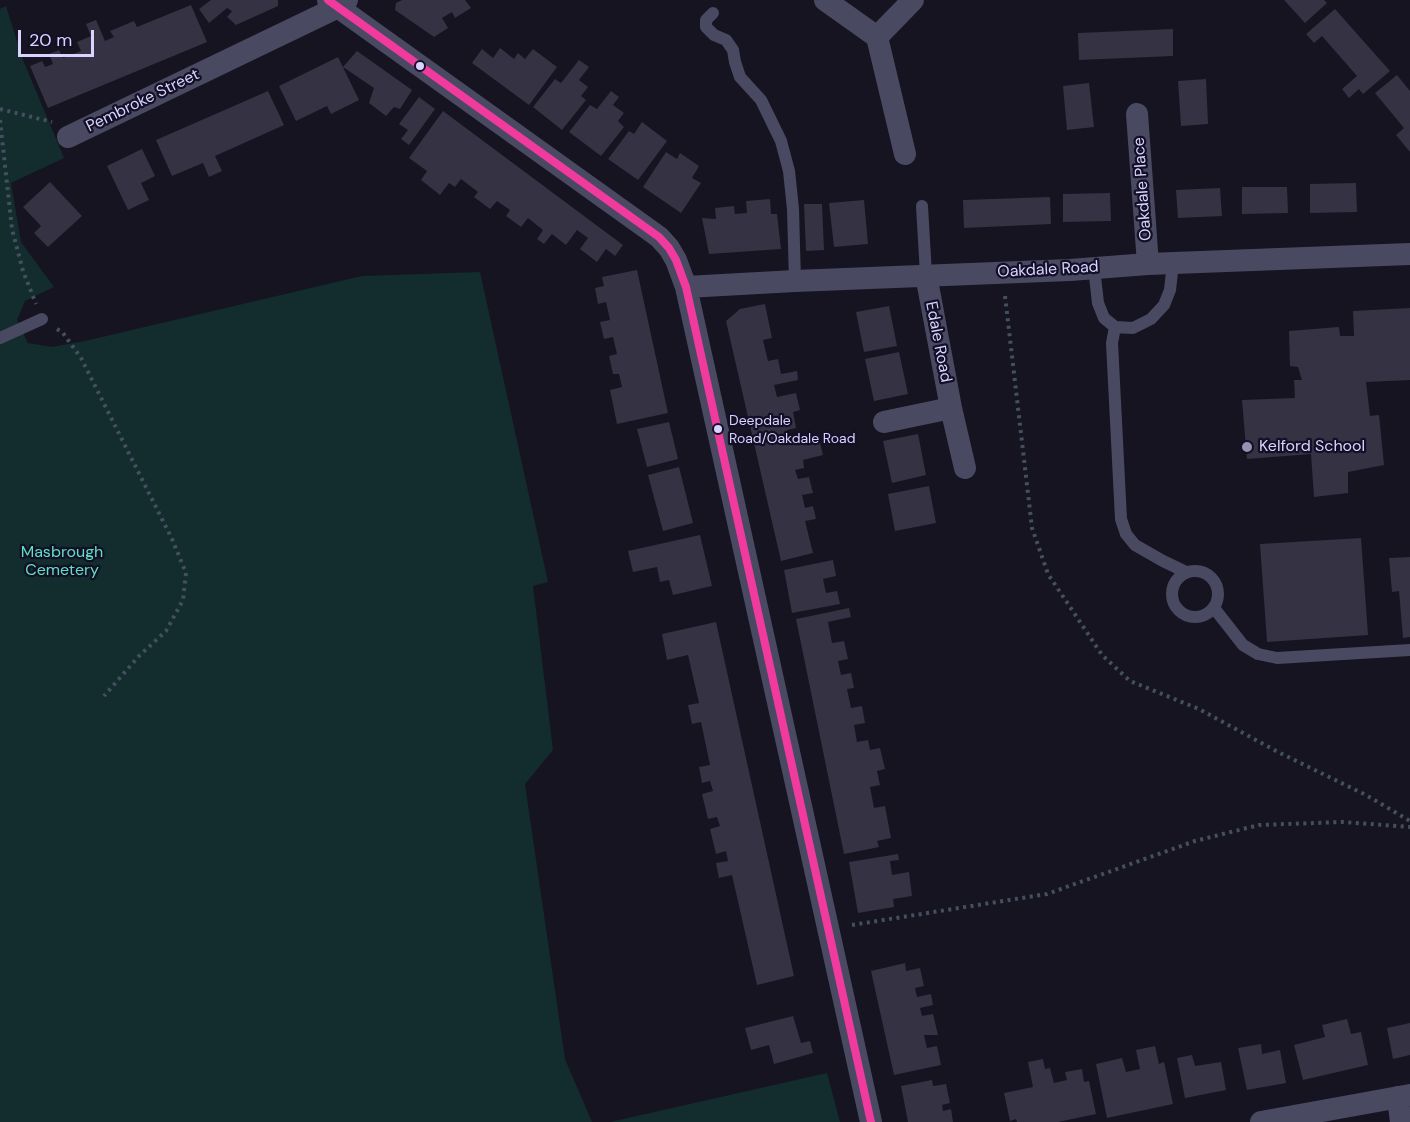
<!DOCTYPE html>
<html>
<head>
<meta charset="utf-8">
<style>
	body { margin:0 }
	#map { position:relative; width:1410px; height:1122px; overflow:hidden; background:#161421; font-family:"DM Sans",sans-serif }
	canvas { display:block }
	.scale { position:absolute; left:18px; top:30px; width:76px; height:27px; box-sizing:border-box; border:3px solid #d9d4ff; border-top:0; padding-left:8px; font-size:18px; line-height:21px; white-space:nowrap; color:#d9d4ff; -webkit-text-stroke:4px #130f26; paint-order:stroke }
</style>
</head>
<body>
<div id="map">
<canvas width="1410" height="1122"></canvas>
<div class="scale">20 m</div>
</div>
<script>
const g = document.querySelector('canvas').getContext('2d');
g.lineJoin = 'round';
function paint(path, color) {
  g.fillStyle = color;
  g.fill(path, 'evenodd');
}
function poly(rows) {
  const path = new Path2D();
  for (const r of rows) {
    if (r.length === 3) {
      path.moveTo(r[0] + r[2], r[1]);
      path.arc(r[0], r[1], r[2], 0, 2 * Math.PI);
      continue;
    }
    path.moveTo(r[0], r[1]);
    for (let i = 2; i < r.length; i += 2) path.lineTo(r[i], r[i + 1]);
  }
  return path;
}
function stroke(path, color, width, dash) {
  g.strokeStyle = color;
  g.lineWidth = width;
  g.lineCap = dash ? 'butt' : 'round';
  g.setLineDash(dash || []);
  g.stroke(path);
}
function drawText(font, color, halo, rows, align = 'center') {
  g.font = font + ' "DM Sans",sans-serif';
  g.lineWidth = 4.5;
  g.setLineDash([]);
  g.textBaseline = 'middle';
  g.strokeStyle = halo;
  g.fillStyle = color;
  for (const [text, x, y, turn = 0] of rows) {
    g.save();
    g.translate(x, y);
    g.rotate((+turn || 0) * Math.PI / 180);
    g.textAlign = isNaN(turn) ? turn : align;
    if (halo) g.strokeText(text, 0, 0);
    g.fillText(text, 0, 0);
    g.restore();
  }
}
paint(poly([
	[6,6,23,60,64,158,11,183,21,242,54,287,25,301,17,320,28,343,52,347,85,341,362,276,480,272,548,582,533,586,553,750,525,784,565,1059,592,1122,0,1122,0,9],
	[827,1073,840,1122,610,1122]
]), '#132c2d');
paint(poly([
	[211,0,278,0,278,6,236,25,227,17,232,11,227,8,209,23,199,9],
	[402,0,465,0,471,8,455,18,452,12,442,18,448,28,434,37,395,10,396,3],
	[1284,0,1324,0,1327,3,1305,23],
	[191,5,207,42,48,108,30,66,42,61,45,67,53,64,49,54,59,50,63,58,81,51,77,42,91,36,86,24,96,20,105,41,114,37,110,31,134,21,137,27],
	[1335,9,1390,71,1363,94,1359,89,1349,98,1342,89,1357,76,1322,36,1314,43,1306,34],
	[1173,29,1173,56,1079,60,1078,33],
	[500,48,514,59,518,53,525,59,533,49,557,67,529,105,472,63,482,49,493,58],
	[357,51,412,90,400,109,394,107,386,116,369,103,374,88,343,67],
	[338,57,359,100,331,114,327,106,296,121,279,86],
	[579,60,589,67,579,80,588,87,581,96,586,100,562,130,533,107,555,79,561,83],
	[1397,75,1410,91,1410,152,1396,135,1404,128,1375,93],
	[1206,79,1208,124,1181,126,1178,81],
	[1089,83,1094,127,1067,130,1063,86],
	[268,91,284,125,215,156,222,171,209,177,203,163,172,176,156,140],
	[611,91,619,97,613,105,624,113,618,121,624,127,601,156,569,132,590,105,597,109],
	[419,97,435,109,409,145,401,139,408,130,399,124],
	[443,111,623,245,615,256,606,249,597,262,580,249,588,238,577,230,566,245,552,234,544,244,537,239,543,230,528,218,521,227,506,216,510,210,497,201,490,209,474,197,478,192,461,179,455,187,449,183,440,195,421,180,427,171,409,158],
	[642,122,667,141,638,180,608,159,629,131,634,134],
	[142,149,155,176,141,183,149,200,128,210,107,166],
	[666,152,677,159,680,153,699,166,692,178,701,183,681,213,643,187],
	[50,182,82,216,48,247,34,233,41,226,23,207],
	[1356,183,1357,212,1310,213,1310,184],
	[1242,187,1287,187,1288,213,1242,214],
	[1220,188,1222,216,1178,218,1176,190],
	[1110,193,1111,221,1063,222,1063,194],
	[1050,197,1051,224,964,228,963,200],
	[770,199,771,214,777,214,781,249,709,254,702,218,716,219,715,208,734,206,735,214,747,213,746,201],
	[864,200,868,244,834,247,829,203],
	[804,204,822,204,824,250,806,251],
	[637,270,668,413,617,424,610,390,622,387,619,374,613,374,609,356,617,354,613,337,604,339,600,322,610,320,606,302,598,304,595,288,604,286,602,277],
	[765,304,772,338,763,340,768,361,778,359,781,374,797,371,798,380,774,385,777,397,796,393,800,410,793,412,796,428,787,430,789,440,818,434,823,455,803,460,804,468,795,470,798,479,809,477,813,493,802,495,805,508,813,506,816,519,805,521,813,553,781,561,726,321,740,309],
	[889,306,897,346,864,352,856,312],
	[1410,308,1410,380,1366,382,1370,416,1379,415,1384,465,1348,472,1348,493,1314,497,1311,454,1247,459,1242,400,1295,398,1294,380,1302,380,1298,367,1290,366,1289,331,1339,327,1340,336,1354,336,1353,311],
	[899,352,908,394,874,401,865,359],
	[669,422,678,459,647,467,637,429],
	[918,434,926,475,892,483,883,441],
	[679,467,693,523,663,531,648,475],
	[929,486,936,523,895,531,888,494],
	[700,535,712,586,673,595,669,580,660,582,657,567,633,572,628,551],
	[1361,538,1368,635,1267,642,1260,544],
	[1410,557,1410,637,1403,638,1399,591,1392,592,1389,558],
	[833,560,836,576,823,579,826,593,837,591,840,604,792,613,784,570],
	[849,608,851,617,828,622,832,643,844,641,848,659,838,661,841,675,851,673,854,688,847,689,851,708,862,706,865,723,854,725,857,742,868,740,870,750,880,748,885,769,877,771,880,785,870,787,874,808,885,806,891,838,877,841,879,847,844,854,796,619],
	[716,622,794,976,757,985,732,875,719,878,716,863,728,861,726,851,716,854,710,829,720,826,717,817,708,819,702,794,713,791,710,781,702,783,699,767,710,765,701,722,692,724,688,705,699,703,688,655,667,660,662,634],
	[898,854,899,860,890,861,892,875,909,872,912,896,893,899,894,907,858,913,849,862],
	[905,963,906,971,920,968,924,986,915,988,917,997,931,994,933,1005,920,1008,922,1016,933,1014,938,1035,924,1035,927,1048,937,1046,941,1065,894,1075,871,971],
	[793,1016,801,1043,810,1041,813,1053,774,1064,769,1045,751,1050,745,1028],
	[1347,1019,1351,1034,1361,1032,1368,1065,1303,1080,1294,1045,1325,1037,1322,1025],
	[1410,1023,1410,1055,1393,1059,1387,1028],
	[1261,1044,1262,1054,1280,1050,1286,1083,1247,1090,1238,1048],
	[1155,1046,1159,1064,1164,1062,1173,1104,1107,1118,1096,1064,1122,1058,1126,1072,1140,1069,1136,1050],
	[1192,1055,1195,1066,1221,1062,1226,1090,1185,1098,1177,1058],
	[1043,1059,1045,1069,1050,1068,1054,1083,1067,1080,1065,1072,1082,1069,1084,1082,1089,1081,1096,1114,1058,1122,1017,1122,1016,1119,1010,1121,1004,1093,1033,1087,1028,1062],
	[932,1080,933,1086,946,1084,950,1103,942,1105,943,1111,951,1109,953,1122,908,1122,901,1086]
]), '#343243');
stroke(poly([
	[0,109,52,122],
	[0,120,12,229,23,271,36,304],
	[1005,296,1032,528,1048,574,1102,655,1130,681,1199,709,1278,752,1366,795,1410,821],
	[57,329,63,333,81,358,172,539,186,573,183,600,166,631,139,656,104,696],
	[852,925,1047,894,1195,841,1259,825,1343,822,1410,827]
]), '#44505f', 4, [3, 4.5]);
stroke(poly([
	[713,13,706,20,706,27,714,35,726,40,733,50,735,62,740,77,761,100,781,141,789,171,793,209,795,281],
	[922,206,926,275],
	[1094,268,1098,303,1104,318,1115,327,1133,328,1151,319,1164,305,1170,290,1173,263],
	[1115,327,1112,343,1121,519,1126,534,1135,545,1163,561,1186,572],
	[0,338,42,319],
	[1195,594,23],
	[1214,608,1243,645,1258,654,1277,658,1410,650]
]), '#4a4962', 12);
stroke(poly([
	[328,0,659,237,669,248,676,260,686,287,871,1122],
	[825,0,877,37],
	[1137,114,1148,264],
	[68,137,338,7,347,0],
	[905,154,877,37,913,0],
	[926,275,951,408,965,468],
	[686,287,795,281,1070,270,1148,264,1410,254],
	[884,422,951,408],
	[1398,1097,1401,1122],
	[1261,1122,1410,1095]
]), '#4a4962', 22);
stroke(poly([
	[328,0,659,237,669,248,676,260,686,287,871,1122]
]), '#f13a9d', 8);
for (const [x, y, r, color] of [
	[420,66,5,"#d9d4ff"],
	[718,429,5,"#d9d4ff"],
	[1247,447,6,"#9591b1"]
]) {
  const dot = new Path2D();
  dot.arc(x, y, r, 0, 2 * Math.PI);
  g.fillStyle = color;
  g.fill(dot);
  stroke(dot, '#130f26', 2);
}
drawText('14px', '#d9d4ff', '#130f26', [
	["Deepdale",729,421],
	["Road/Oakdale Road",729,439]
], 'left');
drawText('16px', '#d9d4ff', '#130f26', [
	["Pembroke Street",143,101,-26],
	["Oakdale Place",1143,189,-94],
	["Oakdale Road",1048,270,-3],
	["Edale Road",938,342,79]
]);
drawText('16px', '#d9d4ff', '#130f26', [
	["Kelford School",1259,447]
], 'left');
drawText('16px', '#5fe0c0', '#130f26', [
	["Masbrough",62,553],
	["Cemetery",62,571]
]);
</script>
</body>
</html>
